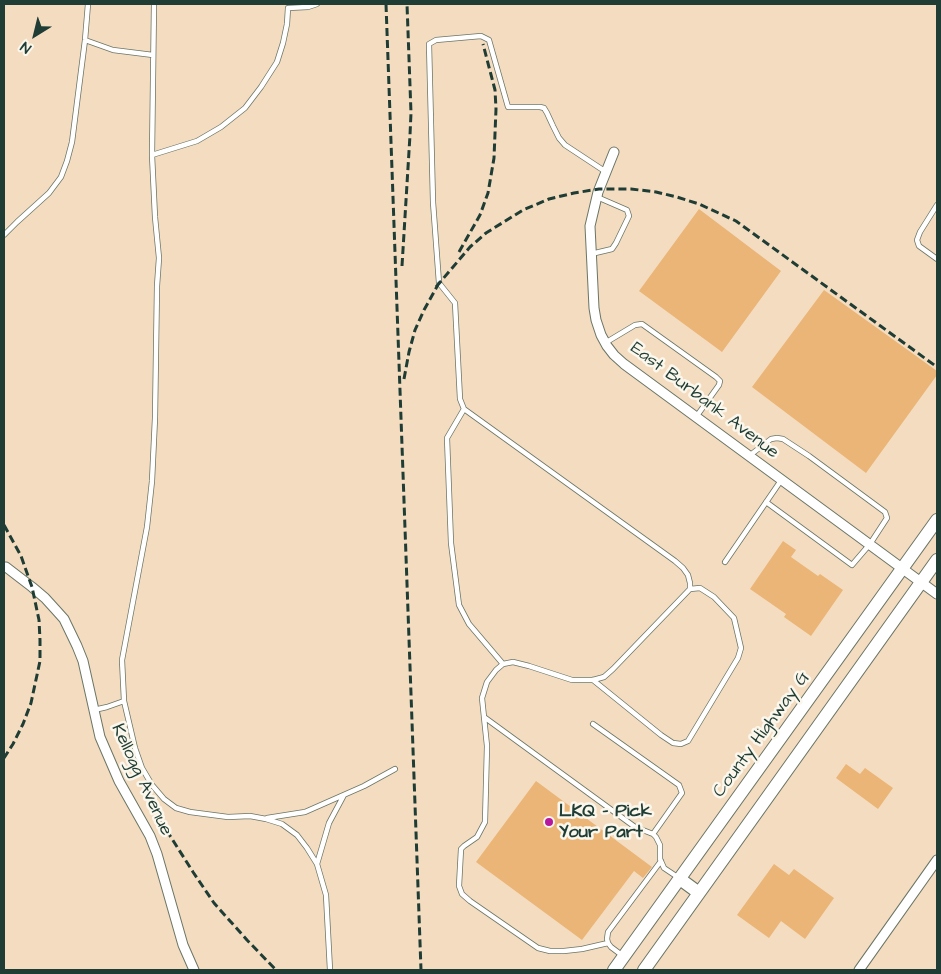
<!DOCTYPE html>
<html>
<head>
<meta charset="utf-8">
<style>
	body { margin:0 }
	#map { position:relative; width:941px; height:974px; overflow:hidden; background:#f4dcc0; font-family:"Architects Daughter",sans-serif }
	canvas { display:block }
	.frame { position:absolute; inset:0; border:5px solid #1f3d34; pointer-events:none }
	.north { position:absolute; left:10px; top:10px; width:50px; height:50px; -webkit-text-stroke:4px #fbf7ec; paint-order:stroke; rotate:216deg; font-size:14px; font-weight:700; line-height:20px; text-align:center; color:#1f3d34 }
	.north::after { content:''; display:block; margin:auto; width:18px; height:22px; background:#1f3d34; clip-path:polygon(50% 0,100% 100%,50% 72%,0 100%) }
</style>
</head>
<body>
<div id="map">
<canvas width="941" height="974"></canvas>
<div class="frame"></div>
<div class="north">N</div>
</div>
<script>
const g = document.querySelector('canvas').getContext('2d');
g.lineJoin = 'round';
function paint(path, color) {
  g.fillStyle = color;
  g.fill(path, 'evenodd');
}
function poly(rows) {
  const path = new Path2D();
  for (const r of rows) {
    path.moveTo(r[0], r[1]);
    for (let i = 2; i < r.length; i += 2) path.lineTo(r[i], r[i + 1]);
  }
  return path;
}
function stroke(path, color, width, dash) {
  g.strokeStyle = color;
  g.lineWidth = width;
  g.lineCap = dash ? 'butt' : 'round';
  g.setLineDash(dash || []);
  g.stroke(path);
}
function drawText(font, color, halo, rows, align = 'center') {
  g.font = font + ' "Architects Daughter",sans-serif';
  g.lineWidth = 5;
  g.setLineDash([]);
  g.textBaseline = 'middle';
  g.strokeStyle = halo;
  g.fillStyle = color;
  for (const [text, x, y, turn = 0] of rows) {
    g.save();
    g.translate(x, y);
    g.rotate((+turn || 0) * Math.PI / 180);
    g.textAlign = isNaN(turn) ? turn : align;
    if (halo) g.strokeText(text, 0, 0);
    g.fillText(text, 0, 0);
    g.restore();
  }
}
paint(poly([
	[699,209,781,271,722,352,639,291],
	[824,290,937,371,937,375,866,473,752,387],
	[783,541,796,550,791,557,818,576,820,574,843,590,811,636,784,617,786,614,750,589],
	[846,764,860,774,865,768,893,788,878,809,836,778],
	[536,781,652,867,643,878,634,871,582,940,476,862],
	[774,864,789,875,794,869,834,898,805,939,781,921,769,938,737,915]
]), '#eab576');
const service = poly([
	[85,40,113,50,153,55],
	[152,155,197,141,221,127,245,108,261,87,277,62,283,43,287,24,288,8,308,7,317,4],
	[606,172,565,145,559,138,553,126,547,113,544,108,540,107,508,107,489,40,481,36,436,40,429,44,433,202,439,283,455,303,460,399,464,409,675,561,683,568,688,575,690,583,690,589],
	[937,205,920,232,917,240,919,246,937,259],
	[4,235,17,222,49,193,61,177,67,161,72,142,85,40,88,4],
	[591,254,612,249,616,243,629,216,627,210,597,197],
	[605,343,635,325,642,324,716,377,720,381,719,385,696,417],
	[464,409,447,438,451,543,459,605,469,624,503,664],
	[749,456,771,439,777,438,783,439,809,456,885,512,887,518,870,544,852,565,766,502],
	[725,562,782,479],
	[593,680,661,735,673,743,681,744,688,741,738,658,741,648,734,618,714,597,700,588,690,589,613,669,604,677,593,680,572,680,529,666,513,662,503,664,496,670,487,682,482,698,487,746,485,822,477,837,464,846,461,849,459,886,462,894,470,901,538,948,550,951,564,951,582,949,608,943],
	[124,701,135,748,142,768,152,785,164,799,176,808,190,812,228,817,250,816,266,819,282,824,297,835,307,848,317,864,326,895,330,970],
	[94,710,107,707,124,701,122,660,147,527,152,481,155,418,157,286,159,258,155,217,152,155,154,4],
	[484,717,635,827,653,834,656,837,660,845,660,859,664,868,679,878],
	[593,724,679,785,682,793,653,834],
	[267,818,305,812,364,786,395,769],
	[317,864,329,823,344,795],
	[623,956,611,947,608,943,607,939,608,932,661,861]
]);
const minor = poly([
	[614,152,598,192,590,226,594,308,596,320,601,335,607,346,614,355,624,364,937,594],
	[6,567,32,587,45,598,55,609,64,619,77,646,83,661,100,737,119,781,150,836,157,854,183,945,194,970],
	[859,970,937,860]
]);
const secondary = poly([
	[680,879,699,893],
	[614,970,937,520],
	[644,970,937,560]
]);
stroke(service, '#6a7565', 6);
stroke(minor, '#6a7565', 11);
stroke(secondary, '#6a7565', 14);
stroke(service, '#fff', 4.5);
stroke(minor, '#fff', 9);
stroke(secondary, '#fff', 12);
stroke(poly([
	[386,4,421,970],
	[459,252,480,215,488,193,494,158,496,109,495,90,483,44],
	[402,266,410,135,411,113,407,4],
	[436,287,470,247,486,233,523,210,549,199,574,193,599,189,631,189,656,192,677,197,699,204,736,221,937,367],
	[404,379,409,352,415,330,424,310,440,281],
	[4,525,21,556,32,587,39,620,40,640,40,661,31,703,23,724,13,744,4,758],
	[160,820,193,872,214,903,247,940,276,970]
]), '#1f3d34', 3, [8, 4]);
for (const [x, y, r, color] of [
	[549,822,5,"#b5179e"]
]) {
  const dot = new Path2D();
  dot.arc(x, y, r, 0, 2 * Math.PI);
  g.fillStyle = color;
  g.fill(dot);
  stroke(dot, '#fbf7ec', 2);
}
drawText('18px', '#1f3d34', '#fbf7ec', [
	["East Burbank Avenue",704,401,37],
	["County Highway G",762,735,-54],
	["Kellogg Avenue",141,780,65]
]);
drawText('bold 18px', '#1f3d34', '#fbf7ec', [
	["LKQ - Pick",559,812],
	["Your Part",559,833]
], 'left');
</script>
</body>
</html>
